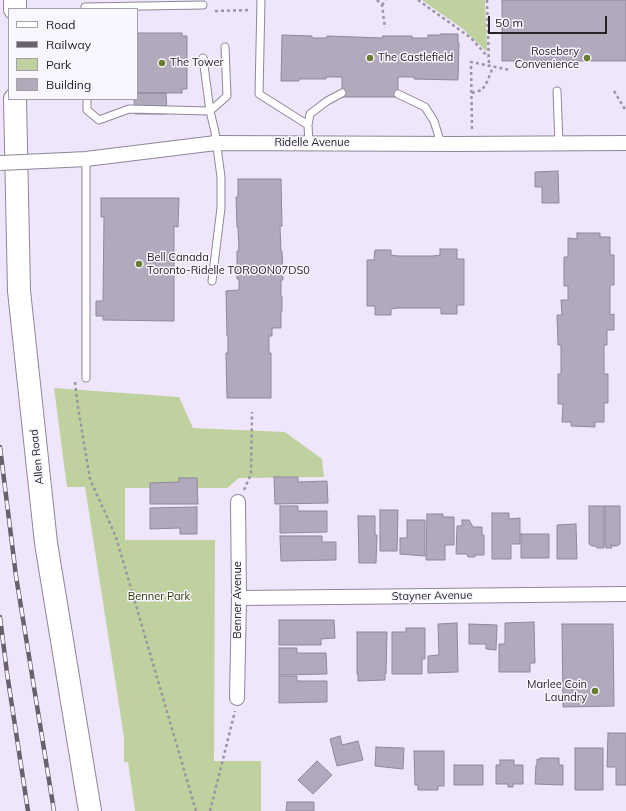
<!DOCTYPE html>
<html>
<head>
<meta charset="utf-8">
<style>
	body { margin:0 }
	#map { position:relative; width:626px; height:811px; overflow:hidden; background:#f0e6fb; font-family:Mulish,sans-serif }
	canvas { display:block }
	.legend { position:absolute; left:8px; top:8px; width:130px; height:92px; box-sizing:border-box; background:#faf6ff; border:1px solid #a5a1a9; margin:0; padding:5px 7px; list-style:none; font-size:12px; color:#252229 }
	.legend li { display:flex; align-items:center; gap:8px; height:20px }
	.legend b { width:20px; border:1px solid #a5a1a9 }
	.scale { position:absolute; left:488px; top:16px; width:119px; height:18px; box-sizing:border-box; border:2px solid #252229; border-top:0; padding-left:5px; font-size:12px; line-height:14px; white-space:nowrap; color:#252229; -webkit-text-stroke:3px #faf6ff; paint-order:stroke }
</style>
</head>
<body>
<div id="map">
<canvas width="626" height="811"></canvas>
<ul class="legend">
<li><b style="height:5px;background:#fff"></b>Road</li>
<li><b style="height:5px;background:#67616d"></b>Railway</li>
<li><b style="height:11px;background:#bfd19e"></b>Park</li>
<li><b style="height:11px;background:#b3a9bd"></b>Building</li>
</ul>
<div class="scale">50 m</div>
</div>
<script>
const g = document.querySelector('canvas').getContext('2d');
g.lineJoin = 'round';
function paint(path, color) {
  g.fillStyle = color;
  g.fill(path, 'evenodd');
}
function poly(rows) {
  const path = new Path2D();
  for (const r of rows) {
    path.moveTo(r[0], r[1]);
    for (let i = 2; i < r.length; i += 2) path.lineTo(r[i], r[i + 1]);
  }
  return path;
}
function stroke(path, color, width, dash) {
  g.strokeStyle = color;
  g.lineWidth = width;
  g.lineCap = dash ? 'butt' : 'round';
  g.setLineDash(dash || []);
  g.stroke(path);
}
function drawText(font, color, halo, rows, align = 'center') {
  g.font = font + ' Mulish,sans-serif';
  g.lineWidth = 3;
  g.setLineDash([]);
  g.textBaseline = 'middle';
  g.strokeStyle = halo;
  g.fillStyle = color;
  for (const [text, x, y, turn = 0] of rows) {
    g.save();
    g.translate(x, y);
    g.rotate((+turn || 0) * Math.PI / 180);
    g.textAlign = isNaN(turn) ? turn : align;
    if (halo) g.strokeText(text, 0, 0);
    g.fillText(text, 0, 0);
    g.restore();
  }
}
paint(poly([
	[422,0,485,0,487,50,486,51,463,29],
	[54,388,179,397,193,428,285,432,322,459,324,477,239,478,227,488,125,488,125,540,215,540,214,761,261,761,261,811,135,811,128,762,124,762,124,737,85,487,67,487]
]), '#bfd19e');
const building = poly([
	[502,0,626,0,626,61,502,61,502,0],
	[137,33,182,33,182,36,187,36,187,89,182,89,182,93,137,93,137,33],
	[441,34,458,34,458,43,459,43,458,80,414,79,414,77,398,77,398,97,342,97,342,77,326,77,326,79,299,79,299,81,281,81,282,35,312,36,312,38,327,38,327,36,383,38,382,36,412,36,412,38,428,38,428,35,441,35,441,34],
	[137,93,166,93,167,114,135,114,134,99,137,99,137,93],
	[558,171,559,203,542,203,542,187,535,187,535,172,558,171],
	[238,179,281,179,282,226,280,226,281,251,282,251,283,280,281,280,281,296,282,296,282,311,281,312,281,328,272,328,272,336,269,336,269,353,271,353,271,398,227,398,226,353,228,353,228,336,227,336,226,291,239,290,239,279,237,279,237,251,239,251,238,227,237,227,236,197,238,197,238,179],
	[101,198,179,198,178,227,174,226,174,321,103,320,103,316,96,316,96,301,103,301,104,217,101,217,101,198],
	[577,233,600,233,600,237,610,237,610,255,614,255,614,285,610,285,610,315,614,314,614,330,607,330,607,345,604,345,604,374,608,374,608,403,604,403,604,422,595,422,595,427,571,426,571,422,562,422,563,404,558,404,558,374,561,374,561,345,558,345,557,315,562,315,561,300,568,300,568,286,564,286,564,257,568,257,568,238,577,239,577,233],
	[440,249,457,249,457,259,464,259,464,305,457,305,457,314,441,314,441,308,398,308,391,309,391,315,375,315,375,306,367,306,367,260,374,260,375,250,391,250,391,255,398,256,433,256,440,255,440,249],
	[274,477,298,477,298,482,327,481,328,503,275,504,274,477],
	[179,478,197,478,198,504,150,504,150,483,179,482,179,478],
	[280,506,298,506,298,511,327,511,327,532,280,533,280,506],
	[589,506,604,506,604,548,597,548,596,546,592,546,589,544,589,506],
	[605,506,620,506,620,544,617,546,613,546,611,544,612,548,606,548,605,544,605,506],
	[197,507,197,534,180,534,180,528,150,529,150,508,197,507],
	[380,510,398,510,397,551,380,551,380,510],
	[492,513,509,513,509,519,520,518,520,544,511,544,511,559,492,559,492,513],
	[427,514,443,514,443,517,454,517,454,545,445,545,445,560,426,560,427,514],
	[358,516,375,516,375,535,377,535,376,563,359,563,358,516],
	[407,520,425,520,425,556,400,554,400,538,407,538,407,520],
	[462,520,469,520,473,527,482,527,482,535,484,535,484,555,475,555,475,557,468,557,467,554,456,554,457,526,462,526,462,520],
	[576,524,577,559,557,559,557,525,576,524],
	[521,534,549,534,549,558,521,558,521,534],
	[280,536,322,536,322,542,336,542,336,560,281,561,280,536],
	[279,620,334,620,335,638,321,639,321,645,279,645,279,620],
	[534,622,535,663,530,663,530,672,499,672,499,644,505,644,505,623,534,622],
	[457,623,458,672,428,673,428,656,439,655,438,624,457,623],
	[469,624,497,625,496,650,486,649,486,644,469,644,469,624],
	[562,624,613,624,614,706,563,707,562,624],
	[406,628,425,628,425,659,422,659,422,674,392,674,392,632,406,632,406,628],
	[357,632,387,632,386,674,385,673,385,680,358,681,358,674,357,674,357,632],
	[279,648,297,648,297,653,326,653,327,674,279,675,279,648],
	[279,676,297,676,297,681,327,681,327,702,279,703,279,676],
	[608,733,626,733,626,785,616,785,616,767,607,767,608,733],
	[340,736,342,745,358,741,363,760,337,766,330,739,340,736],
	[376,747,404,748,403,769,375,766,376,747],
	[575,748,603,748,603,790,575,790,575,748],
	[414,751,444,751,444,786,438,786,438,790,418,790,418,785,415,785,414,751],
	[540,758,559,758,559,765,563,765,563,785,535,784,536,765,537,765,537,759,540,760,540,758],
	[500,760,514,760,514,765,523,765,523,784,513,784,513,787,508,787,508,784,496,784,496,765,500,765,500,760],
	[317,761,332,775,313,794,298,780,317,761],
	[454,765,483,765,483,785,454,785,454,765],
	[287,802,314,802,314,811,286,811,287,802]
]);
paint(building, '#b3a9bd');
stroke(building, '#90879a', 1);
const service = poly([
	[261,0,259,94,308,125],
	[85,7,203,5],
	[557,91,559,144],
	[398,94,425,107,434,121,441,144],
	[87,99,87,110,99,120,129,109,210,111,203,58],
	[309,143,308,125,310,114,327,101,342,93],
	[86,159,86,378],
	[212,281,221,208,221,177,215,132,210,111,227,96,225,47]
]);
const minor = poly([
	[66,160,86,159,216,143,454,144,626,143],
	[239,598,626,594],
	[237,698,239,598,238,502]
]);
const motorway = poly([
	[15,9,15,0],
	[15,99,19,291,46,543,90,811]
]);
stroke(service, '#8f8699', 9);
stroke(minor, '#8f8699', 16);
stroke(motorway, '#8f8699', 24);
stroke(poly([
	[377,0,382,5,385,28],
	[418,0,471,38,488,57],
	[487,0,489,66],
	[382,5,386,0],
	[215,11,250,10],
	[614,91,626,111],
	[472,93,482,90,487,82,493,67],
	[472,129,471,62,510,70],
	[75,382,78,407,90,479,116,537,196,811],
	[244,490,251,474,252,412],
	[210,811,235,711]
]), '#9b94a3', 2.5, [3, 3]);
stroke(service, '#fff', 7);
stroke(minor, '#fff', 14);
stroke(motorway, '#fff', 22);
const rail = poly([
	[0,447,16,576,54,811],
	[0,617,7,673,28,811]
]);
stroke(rail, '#67616d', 4.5);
stroke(rail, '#faf6ff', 3, [9]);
const minorBridge = poly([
	[0,163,66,160]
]);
stroke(minorBridge, '#8f8699', 16, []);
stroke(minorBridge, '#fff', 14);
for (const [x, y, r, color] of [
	[370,58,4,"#677d2f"],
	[587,58,4,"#677d2f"],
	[162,63,4,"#677d2f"],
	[139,264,4,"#677d2f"],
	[595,691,4,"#677d2f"]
]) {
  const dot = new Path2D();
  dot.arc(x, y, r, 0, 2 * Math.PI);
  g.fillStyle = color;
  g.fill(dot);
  stroke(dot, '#faf6ff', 1.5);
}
drawText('11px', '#252229', '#faf6ff', [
	["Rosebery",579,52,"right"],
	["Convenience",579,65,"right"],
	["The Castlefield",378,58],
	["The Tower",170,63],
	["Bell Canada",147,258],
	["Toronto-Ridelle TOROON07DS0",147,271],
	["Marlee Coin",587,685,"right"],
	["Laundry",587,698,"right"]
], 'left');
drawText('11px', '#252229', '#faf6ff', [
	["Ridelle Avenue",312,143],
	["Allen Road",37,457,-96],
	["Stayner Avenue",432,596,-1],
	["Benner Avenue",238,600,-90]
]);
drawText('11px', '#2d3c00', '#faf6ff', [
	["Benner Park",159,597]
]);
</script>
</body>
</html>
